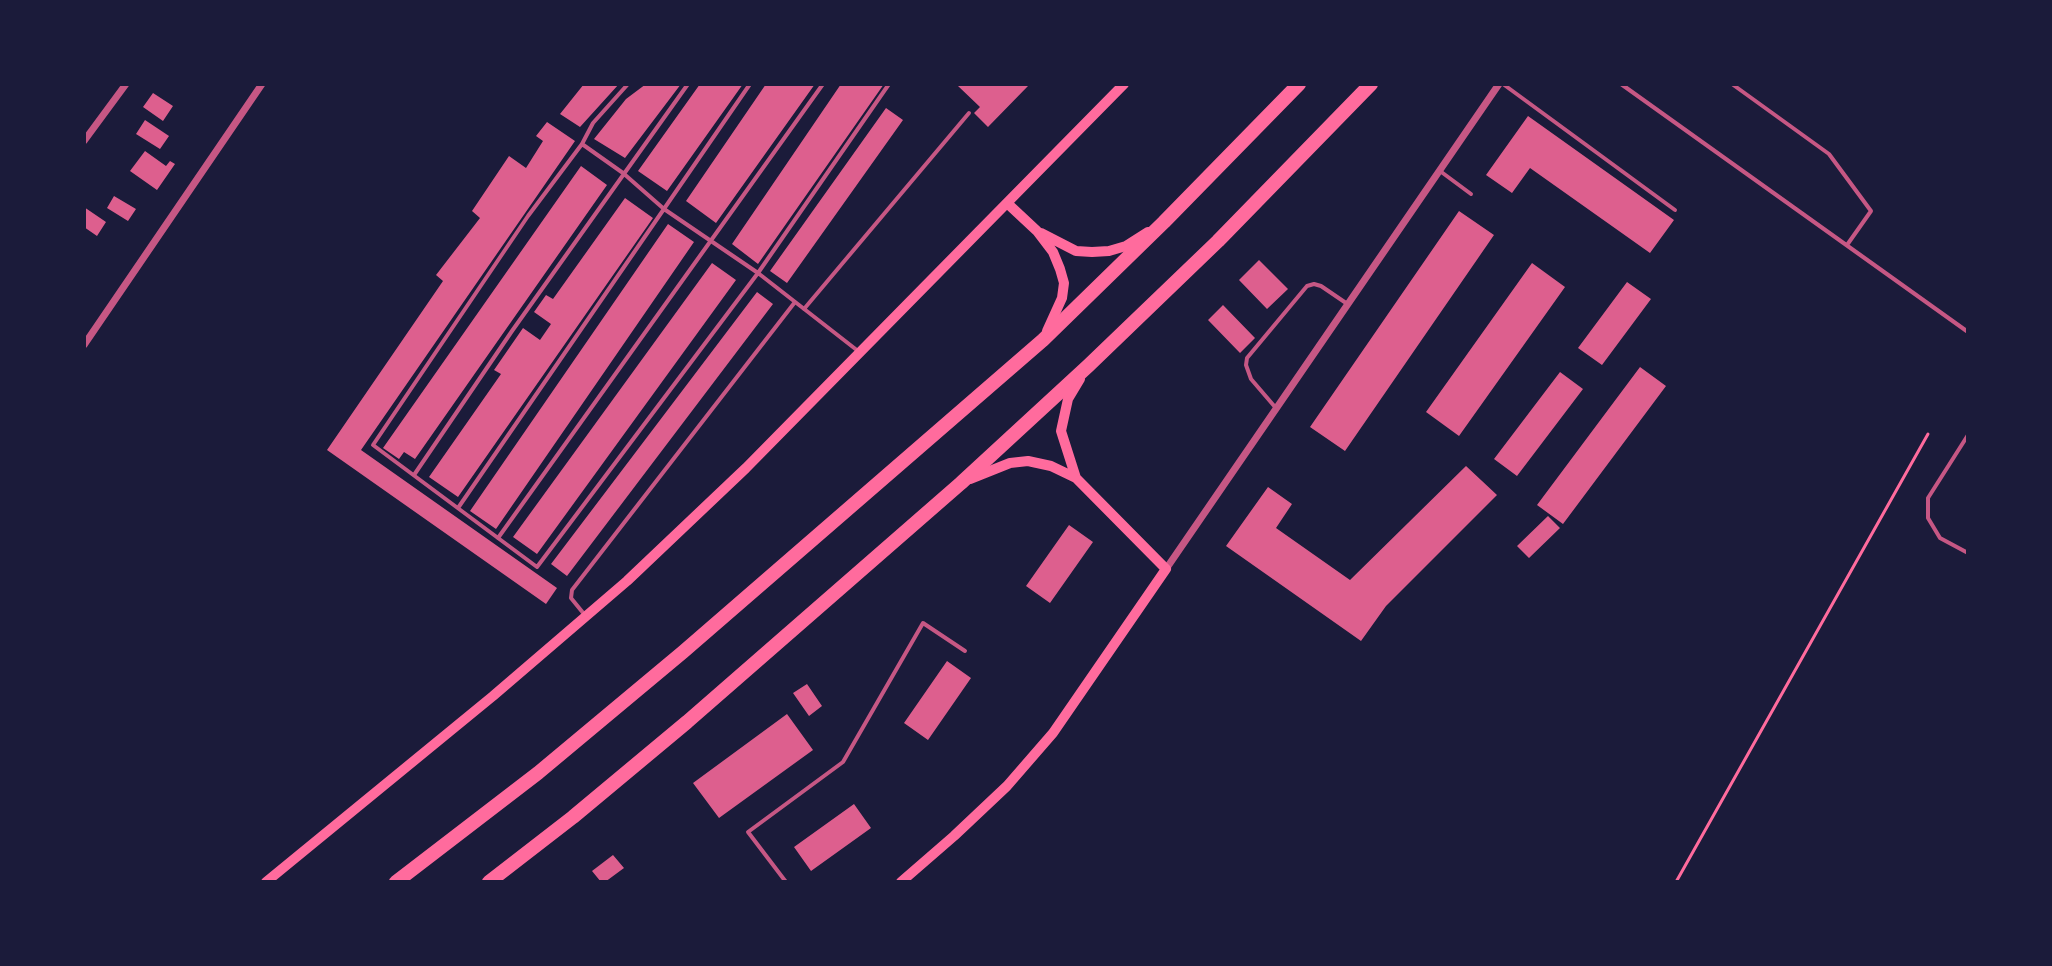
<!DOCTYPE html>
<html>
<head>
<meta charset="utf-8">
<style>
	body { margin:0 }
	#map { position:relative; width:2052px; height:966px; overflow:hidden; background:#1b1b3a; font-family:"Source Sans 3",sans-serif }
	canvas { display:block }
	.frame { position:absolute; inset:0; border:86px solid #1b1b3a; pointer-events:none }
</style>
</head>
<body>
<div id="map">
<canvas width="2052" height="966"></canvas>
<div class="frame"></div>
</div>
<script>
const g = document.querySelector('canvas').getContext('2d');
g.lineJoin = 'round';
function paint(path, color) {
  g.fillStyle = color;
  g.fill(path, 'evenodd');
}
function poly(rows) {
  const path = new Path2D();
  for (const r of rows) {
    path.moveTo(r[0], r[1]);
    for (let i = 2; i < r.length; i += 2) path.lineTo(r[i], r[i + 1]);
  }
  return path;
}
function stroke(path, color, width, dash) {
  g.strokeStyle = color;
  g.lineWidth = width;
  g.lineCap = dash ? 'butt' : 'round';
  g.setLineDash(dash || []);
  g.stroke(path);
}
paint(poly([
	[584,84,619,84,580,127,560,114],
	[646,84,681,84,625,158,594,139,626,99],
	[700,84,743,84,667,191,638,171],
	[766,84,815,84,716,223,686,201],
	[841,84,884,84,758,264,732,244],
	[960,84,1025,84,1028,86,988,127,974,113,980,107,958,86],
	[153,93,173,106,163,121,143,107],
	[886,108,903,120,787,283,770,271],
	[1528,116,1674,220,1650,253,1530,168,1512,193,1486,175],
	[145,120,169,136,160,149,136,134],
	[547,122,575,141,361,450,557,588,546,604,327,450,443,281,436,275,480,218,472,211,509,156,526,168,543,141,536,136],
	[145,151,166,166,170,161,175,164,157,190,130,171],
	[581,166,607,185,415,459,404,452,399,459,383,448],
	[114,196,136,209,128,221,107,208],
	[625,198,653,218,458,497,429,477,501,374,494,370,523,328,540,340,551,324,534,312,546,295,553,299],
	[84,207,106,222,97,236,84,227],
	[1459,211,1494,235,1345,451,1310,427],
	[668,224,694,242,496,529,470,511],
	[1259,260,1288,289,1267,309,1239,280],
	[712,263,736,280,537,554,513,537],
	[1532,263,1565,287,1459,436,1426,412],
	[1627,282,1651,299,1602,365,1578,348],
	[757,292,773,304,567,576,551,564],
	[1223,305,1255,338,1240,353,1208,320],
	[1640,367,1666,386,1563,524,1537,505],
	[1560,372,1583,389,1517,476,1494,459],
	[1466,466,1497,495,1386,606,1361,641,1226,546,1268,487,1292,504,1276,528,1350,580],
	[1548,516,1560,528,1529,558,1517,546],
	[1069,525,1093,542,1050,603,1026,586],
	[947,661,971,678,928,740,904,723],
	[807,684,822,706,809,716,793,693],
	[787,714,813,750,719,818,693,783],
	[854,804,871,828,811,871,794,847],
	[613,855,624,868,605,882,601,882,592,871]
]), '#dd5f8e');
stroke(poly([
	[1676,882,1928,434]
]), '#ff6b9d', 3);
stroke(poly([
	[1503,84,1675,210],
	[1621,84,1968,332],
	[1732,84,1829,154,1871,211,1847,245],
	[582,144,593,123,628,84],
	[1440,171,1471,194],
	[804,309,969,113],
	[858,351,758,273,664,209,623,173,582,144,528,216,373,445,537,567,758,273,889,84],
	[1275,407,1251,379,1246,365,1247,358,1307,286,1314,284,1321,286,1346,303],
	[1968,435,1928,498,1928,518,1940,538,1968,553],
	[414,475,512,331,688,84],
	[458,508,750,84],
	[498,538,823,84],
	[584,614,571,598,572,590,795,302],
	[786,882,748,832,843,762,923,623,965,651]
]), '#c65784', 4);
stroke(poly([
	[84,141,126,84],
	[84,345,262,84],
	[1166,569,1499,84]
]), '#c65784', 7);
stroke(poly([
	[1007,203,1037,231,1053,252,1060,269,1064,283,1062,298,1047,331],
	[1041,233,1076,251,1092,252,1109,251,1126,246,1148,232],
	[1076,478,1061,431,1068,399,1080,379],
	[266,882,493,696,627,581,746,468,1124,84],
	[901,882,954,836,1007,786,1053,733,1166,569,1076,478,1051,466,1028,461,1010,463,970,479]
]), '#ff6b9d', 10);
stroke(poly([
	[396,882,538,773,683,652,1043,340,1164,222,1299,84],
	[489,882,573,817,687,722,961,483,1088,366,1218,241,1371,84]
]), '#ff6b9d', 14);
</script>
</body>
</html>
